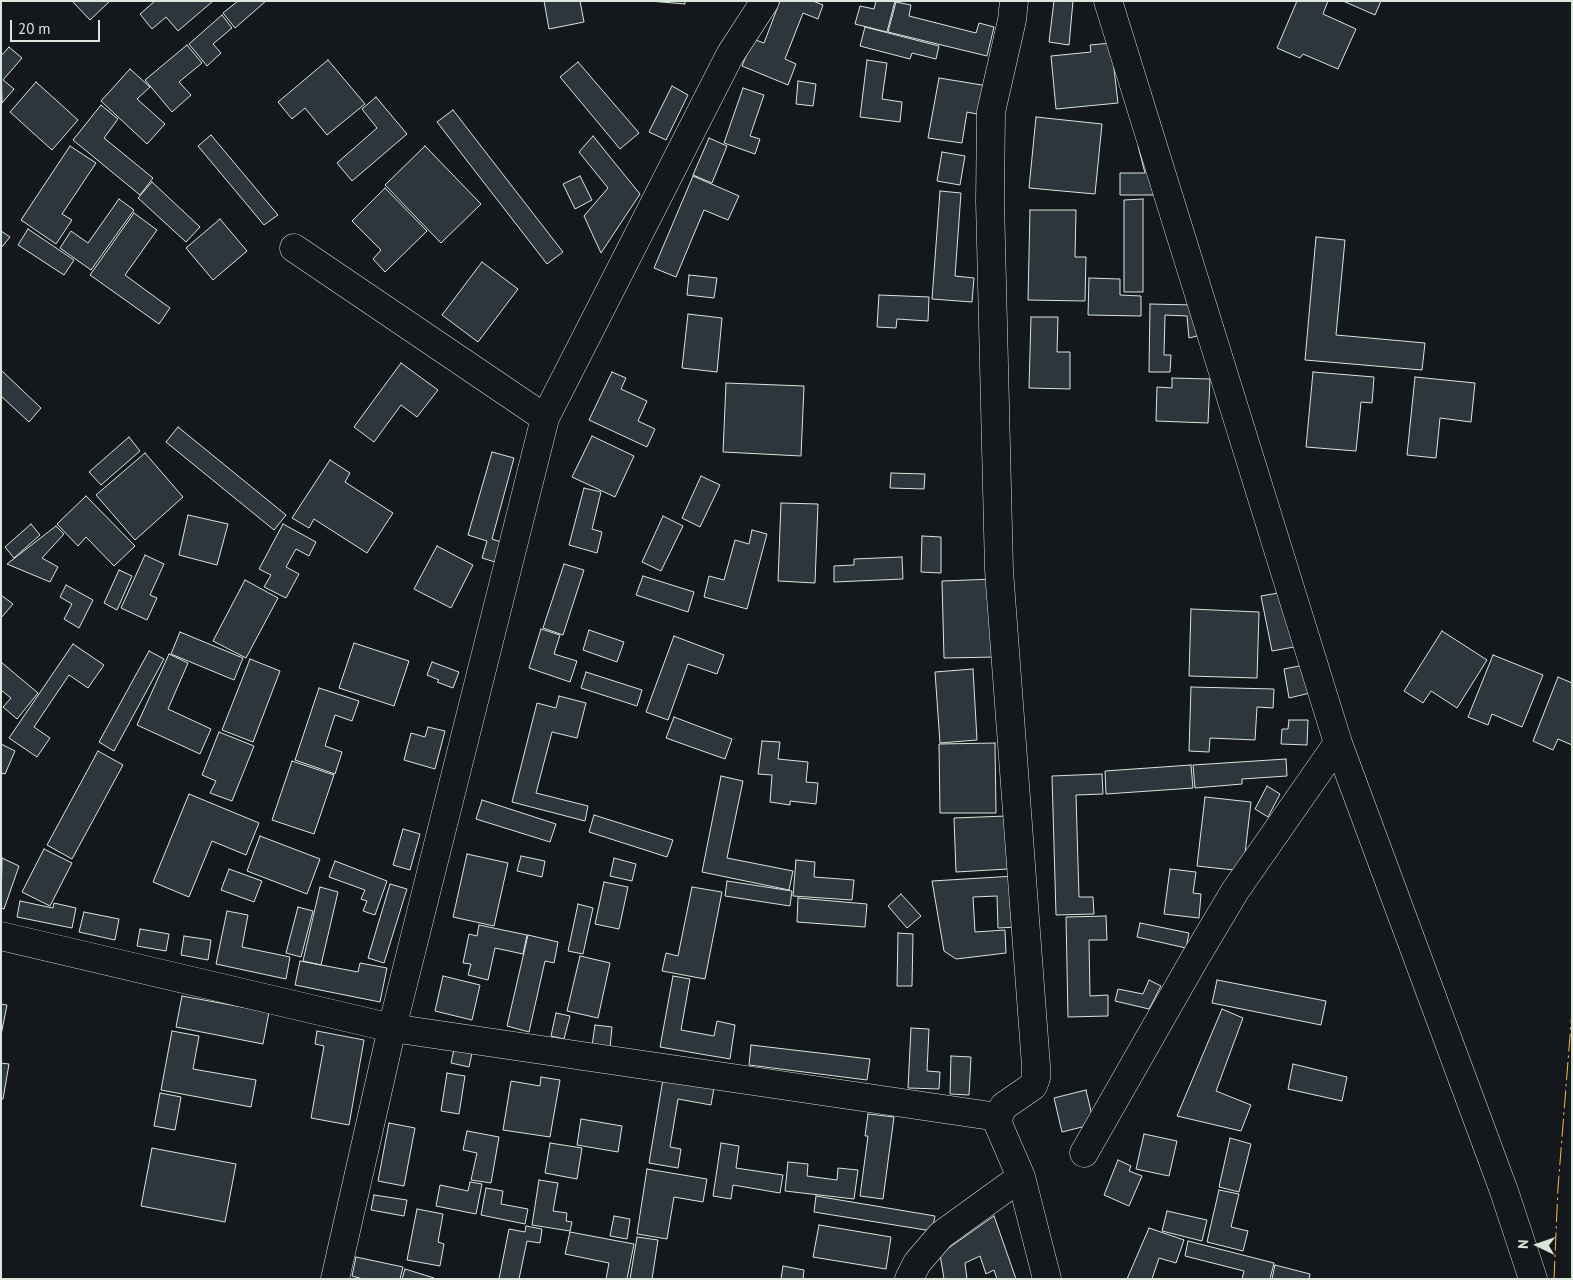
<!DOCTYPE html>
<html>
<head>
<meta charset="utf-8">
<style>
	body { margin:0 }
	#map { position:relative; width:1573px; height:1280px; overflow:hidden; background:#14181c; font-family:"PT Sans",sans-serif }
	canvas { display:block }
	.frame { position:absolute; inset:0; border:2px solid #d8e6dc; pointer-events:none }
	.north { position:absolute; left:1513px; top:1220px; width:50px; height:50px; -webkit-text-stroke:4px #14181c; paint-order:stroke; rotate:273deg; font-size:14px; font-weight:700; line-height:20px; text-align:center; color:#d8e6dc }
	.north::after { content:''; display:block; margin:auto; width:18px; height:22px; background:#d8e6dc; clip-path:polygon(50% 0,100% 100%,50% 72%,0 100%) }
	.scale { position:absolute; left:10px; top:20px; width:90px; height:22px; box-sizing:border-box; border:2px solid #d8e6dc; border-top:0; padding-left:6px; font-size:15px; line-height:18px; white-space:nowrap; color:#d8e6dc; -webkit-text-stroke:4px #14181c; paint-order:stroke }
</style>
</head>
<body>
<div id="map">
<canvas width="1573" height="1280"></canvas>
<div class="frame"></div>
<div class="north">N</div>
<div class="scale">20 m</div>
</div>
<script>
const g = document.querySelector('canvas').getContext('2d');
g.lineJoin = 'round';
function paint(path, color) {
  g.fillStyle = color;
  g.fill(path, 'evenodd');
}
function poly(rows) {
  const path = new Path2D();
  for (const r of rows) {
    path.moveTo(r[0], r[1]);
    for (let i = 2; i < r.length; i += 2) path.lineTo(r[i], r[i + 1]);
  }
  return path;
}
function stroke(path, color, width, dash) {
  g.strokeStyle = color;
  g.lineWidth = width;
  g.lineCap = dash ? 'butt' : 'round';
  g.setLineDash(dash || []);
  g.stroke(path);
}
const building = poly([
	[72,1,110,1,90,20,72,1],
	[155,1,213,1,178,31,166,17,152,29,140,14,155,1],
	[238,1,266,1,235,28,223,13,238,1],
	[544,1,580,1,584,22,549,29,544,1],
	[649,1,685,1,685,4,649,1],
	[780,1,813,1,823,5,818,19,803,13,785,59,796,64,788,85,742,66,753,39,764,43,780,1],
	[876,1,895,1,887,32,855,24,860,6,874,9,876,1],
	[1054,1,1073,1,1069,45,1049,42,1054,1],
	[1297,1,1328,1,1323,14,1356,29,1338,69,1303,54,1300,58,1277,48,1297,1],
	[1343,1,1381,1,1375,15,1343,1],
	[896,2,911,5,909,16,976,33,979,23,994,27,987,56,888,32,896,2],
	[222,15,232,28,213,44,221,53,207,66,189,44,222,15],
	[865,27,939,46,936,59,912,53,910,59,860,46,865,27],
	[1111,43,1118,103,1056,109,1051,56,1091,52,1090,45,1111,43],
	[187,45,202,63,179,82,191,95,172,112,145,80,187,45],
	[9,47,22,58,3,80,14,89,2,103,1,56,9,47],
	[328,60,365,104,327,135,305,108,292,119,278,102,328,60],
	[867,60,887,63,882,99,902,102,900,122,860,117,867,60],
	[578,62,639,133,620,149,560,77,578,62],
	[130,69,150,87,137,99,165,124,147,144,101,101,130,69],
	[939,78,988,86,982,115,967,112,962,143,928,138,939,78],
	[798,81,816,84,813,106,796,104,798,81],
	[36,82,78,120,52,150,10,112,36,82],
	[672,86,688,95,666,140,649,132,672,86],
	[743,88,764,95,750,136,760,139,755,154,724,143,743,88],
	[376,97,407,134,352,181,337,163,377,128,362,109,376,97],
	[101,105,118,119,104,138,153,178,140,195,73,140,101,105],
	[453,110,563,252,547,264,437,122,453,110],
	[1036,117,1102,124,1095,194,1029,188,1036,117],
	[211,135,278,215,264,225,198,146,211,135],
	[593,136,640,194,601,253,584,216,608,188,579,152,593,136],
	[709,138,727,146,712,183,693,175,709,138],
	[1151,141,1165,195,1120,195,1120,173,1145,173,1138,146,1151,141],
	[70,146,96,163,62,214,72,220,56,244,21,220,70,146],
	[425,146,481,204,441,243,385,185,425,146],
	[942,152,965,156,960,185,937,181,942,152],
	[580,176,592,200,575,209,563,184,580,176],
	[693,176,739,196,728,220,704,210,676,277,654,268,693,176],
	[152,182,200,227,186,242,138,198,152,182],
	[385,188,427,231,385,272,373,259,381,250,352,221,385,188],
	[940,191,961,193,955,276,974,278,972,302,932,299,940,191],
	[119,199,134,210,91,270,60,248,71,231,88,243,119,199],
	[1143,199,1143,292,1124,292,1124,200,1143,199],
	[1030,210,1076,210,1075,257,1086,257,1085,301,1028,300,1030,210],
	[134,213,157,230,125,275,170,308,159,324,90,275,134,213],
	[220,219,247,251,213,280,186,248,220,219],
	[28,229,74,260,64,275,18,245,28,229],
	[1,231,10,237,1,248,1,231],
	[1316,237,1345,240,1336,335,1425,343,1422,370,1305,360,1316,237],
	[482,262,518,289,478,342,442,315,482,262],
	[689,275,717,278,714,298,687,295,689,275],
	[1089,278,1120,279,1120,295,1141,296,1141,316,1088,315,1089,278],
	[879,295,929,297,928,321,897,319,896,328,877,327,879,295],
	[1150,304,1195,305,1201,335,1189,338,1187,316,1165,315,1164,355,1171,355,1170,372,1149,372,1150,304],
	[688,314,722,318,717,372,682,368,688,314],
	[1031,317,1058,317,1057,352,1070,352,1070,389,1029,388,1031,317],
	[401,363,438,390,417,417,401,405,374,442,354,427,401,363],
	[1,370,41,408,29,422,1,396,1,370],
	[612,372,626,378,621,389,647,401,638,421,655,429,647,447,589,420,612,372],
	[1313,372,1374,377,1372,403,1361,402,1356,451,1306,447,1313,372],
	[1415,377,1475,383,1471,422,1440,418,1436,458,1407,455,1415,377],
	[1172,378,1210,379,1208,423,1156,421,1157,387,1172,388,1172,378],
	[726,383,804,386,801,456,723,452,726,383],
	[178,427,286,515,274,530,166,442,178,427],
	[592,436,634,456,615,497,572,477,592,436],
	[129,437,140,451,101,485,89,472,129,437],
	[492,452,514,458,492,539,501,542,495,562,482,558,487,541,468,535,492,452],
	[145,453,183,497,135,540,96,495,145,453],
	[330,460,350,473,345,482,393,513,367,553,314,519,309,528,292,518,330,460],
	[891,473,925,474,924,489,890,488,891,473],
	[701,476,720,485,700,527,682,518,701,476],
	[584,488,601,492,592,529,602,532,597,553,569,545,584,488],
	[86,496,135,546,114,566,86,537,78,546,57,524,86,496],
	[781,503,818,504,815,583,778,581,781,503],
	[188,515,228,524,217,565,179,555,188,515],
	[663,516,683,526,661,571,642,562,663,516],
	[31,524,40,535,14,558,5,547,31,524],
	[283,524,316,542,309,556,296,549,286,567,299,574,286,598,264,587,271,575,259,569,283,524],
	[56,526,64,534,42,558,58,567,50,582,7,564,56,526],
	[752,530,767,534,747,609,704,597,709,576,724,580,735,540,749,544,752,530],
	[922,536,941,537,941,573,921,572,922,536],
	[437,546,473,565,451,608,414,589,437,546],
	[145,555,164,564,150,595,157,598,147,620,121,608,145,555],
	[902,557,903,579,834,582,834,566,854,565,854,559,902,557],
	[564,564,584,570,563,635,543,628,564,564],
	[119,570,132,576,117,610,104,603,119,570],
	[643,576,694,592,688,612,636,595,643,576],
	[995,579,996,657,944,658,942,581,995,579],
	[245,580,278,598,246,658,213,641,245,580],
	[66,585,93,600,79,628,64,619,72,604,60,597,66,585],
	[1284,592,1294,647,1272,651,1261,596,1284,592],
	[1,595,13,604,1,618,1,595],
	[1191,609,1259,612,1257,678,1189,676,1191,609],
	[541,629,560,635,554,654,577,661,570,682,529,668,541,629],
	[589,630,624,642,617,662,583,650,589,630],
	[1442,631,1487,660,1457,708,1431,691,1423,703,1404,691,1442,631],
	[180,632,243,658,234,680,171,654,180,632],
	[674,636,724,655,717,674,688,664,668,720,646,712,674,636],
	[354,643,409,661,394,706,339,688,354,643],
	[73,644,104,665,88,688,69,675,34,727,50,738,37,757,9,738,73,644],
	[149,651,164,659,114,751,99,742,149,651],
	[169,654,188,663,168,709,211,729,200,754,137,725,169,654],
	[1493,655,1543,675,1522,727,1492,714,1488,725,1468,717,1493,655],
	[250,659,280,671,253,742,222,730,250,659],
	[1,662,38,693,17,719,3,707,11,698,1,690,1,662],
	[432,662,459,672,453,688,437,682,439,680,427,675,432,662],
	[1304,665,1310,693,1289,698,1284,669,1304,665],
	[973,669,977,740,940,743,935,672,973,669],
	[586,672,642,690,637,706,581,688,586,672],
	[1558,677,1572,683,1572,745,1558,739,1553,750,1533,741,1558,677],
	[1191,687,1274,689,1273,708,1257,707,1255,740,1210,738,1209,752,1189,751,1191,687],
	[319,688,359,701,352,721,335,715,325,746,342,752,335,774,295,760,319,688],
	[559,696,586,703,577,738,552,732,536,793,588,806,585,821,512,802,537,703,556,708,559,696],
	[674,717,732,739,725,759,666,738,674,717],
	[1289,720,1308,720,1307,745,1281,744,1282,729,1288,729,1289,720],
	[428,727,445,731,435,769,404,760,411,733,425,737,428,727],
	[219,732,254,746,232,801,210,793,216,781,202,775,219,732],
	[762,741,780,742,778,759,808,762,806,782,818,783,816,804,790,801,790,805,770,802,772,775,758,774,762,741],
	[995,743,996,813,940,813,939,744,995,743],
	[1,744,15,751,5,774,1,773,1,744],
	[98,751,123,765,72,859,47,845,98,751],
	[1286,759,1287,776,1242,779,1242,784,1195,788,1193,765,1286,759],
	[292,761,334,775,314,834,272,820,292,761],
	[1191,765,1193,788,1106,794,1105,771,1191,765],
	[1102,774,1103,794,1076,795,1079,897,1093,897,1094,914,1056,915,1052,776,1102,774],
	[721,776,743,781,727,858,793,871,789,890,702,872,721,776],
	[1267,786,1280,794,1268,817,1255,809,1267,786],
	[189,794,259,823,246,855,212,841,189,897,153,882,189,794],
	[1205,797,1251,802,1243,871,1197,866,1205,797],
	[482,800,556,824,550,842,476,819,482,800],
	[594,815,673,840,667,857,589,832,594,815],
	[1006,816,1008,869,956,872,954,818,1006,816],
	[403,829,420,834,410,870,393,865,403,829],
	[260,836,320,859,307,894,247,871,260,836],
	[44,849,72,863,50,906,22,892,44,849],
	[467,854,508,863,494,926,453,917,467,854],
	[521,856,545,861,542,877,517,871,521,856],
	[2,858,19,866,4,909,1,908,2,858],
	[614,858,636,864,632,881,610,876,614,858],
	[796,860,815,862,814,877,854,880,852,900,793,896,796,860],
	[335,861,387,881,375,915,363,911,367,901,361,899,365,890,329,877,335,861],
	[229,869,262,881,254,902,221,890,229,869],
	[1170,869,1196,872,1193,893,1201,894,1199,918,1164,914,1170,869],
	[1015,876,1018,927,998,928,997,896,973,897,975,932,1005,930,1006,953,956,959,944,951,932,881,1015,876],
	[727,881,792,891,790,906,725,896,727,881],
	[604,882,628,887,619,929,595,924,604,882],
	[390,884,407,889,384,963,368,958,390,884],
	[320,887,338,892,321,965,303,961,320,887],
	[692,887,722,892,705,979,662,971,666,953,678,956,692,887],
	[901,894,921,916,907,928,888,906,901,894],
	[798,898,867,904,865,927,797,922,798,898],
	[20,901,53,908,54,903,76,908,72,928,17,917,20,901],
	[578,904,593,908,583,954,568,951,578,904],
	[298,907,313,911,301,957,286,953,298,907],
	[227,911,248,915,242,947,290,957,286,979,216,964,227,911],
	[84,912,119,919,115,940,79,932,84,912],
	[1106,916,1107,940,1089,940,1090,996,1108,995,1108,1016,1068,1017,1066,917,1106,916],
	[1140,923,1189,933,1186,948,1137,937,1140,923],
	[479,925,527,935,523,954,495,948,488,980,468,975,471,964,463,963,469,934,477,936,479,925],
	[140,929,169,934,166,951,137,946,140,929],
	[898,933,913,934,912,986,897,986,898,933],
	[528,935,558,942,554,963,545,961,529,1032,507,1026,528,935],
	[184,936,211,940,208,960,181,955,184,936],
	[580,956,610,963,598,1018,567,1011,580,956],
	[300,961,358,972,360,963,387,968,380,1002,295,985,300,961],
	[443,976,480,985,472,1020,435,1011,443,976],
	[673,976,690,979,681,1030,714,1036,717,1021,735,1025,730,1059,660,1047,673,976],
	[1149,980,1161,986,1149,1009,1115,1001,1118,989,1143,994,1149,980],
	[1217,980,1326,1001,1321,1025,1212,1003,1217,980],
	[182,996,269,1012,263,1044,176,1027,182,996],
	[1,1004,7,1005,1,1035,1,1004],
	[1222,1009,1243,1018,1216,1091,1251,1105,1241,1131,1177,1116,1222,1009],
	[556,1013,570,1016,564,1039,551,1036,556,1013],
	[595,1025,612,1027,610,1048,592,1046,595,1025],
	[911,1028,929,1029,927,1071,940,1072,939,1089,908,1088,911,1028],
	[172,1031,199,1036,193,1069,256,1080,251,1107,161,1090,172,1031],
	[317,1031,364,1040,349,1125,311,1118,324,1046,315,1044,317,1031],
	[456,1040,474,1044,469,1067,451,1063,456,1040],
	[751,1045,870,1059,867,1080,749,1065,751,1045],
	[951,1056,971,1057,969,1095,950,1094,951,1056],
	[1,1063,9,1064,3,1099,1,1099,1,1063],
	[1293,1064,1347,1077,1342,1101,1288,1089,1293,1064],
	[447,1073,465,1076,459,1114,441,1111,447,1073],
	[664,1073,715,1082,711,1105,678,1099,670,1147,681,1149,678,1168,649,1163,664,1073],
	[541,1077,560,1080,550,1137,503,1130,511,1081,540,1086,541,1077],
	[1086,1090,1094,1124,1062,1132,1054,1098,1086,1090],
	[160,1093,181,1097,175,1130,154,1126,160,1093],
	[868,1114,894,1117,883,1199,860,1196,868,1136,865,1136,868,1114],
	[581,1119,622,1126,618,1152,577,1145,581,1119],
	[389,1123,415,1128,404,1186,378,1181,389,1123],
	[467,1131,499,1137,491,1183,471,1180,477,1153,463,1150,467,1131],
	[1144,1134,1177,1141,1169,1176,1136,1169,1144,1134],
	[1230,1138,1251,1144,1239,1192,1219,1187,1230,1138],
	[550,1143,582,1148,577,1179,545,1173,550,1143],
	[721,1143,739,1146,736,1168,783,1175,780,1193,733,1185,731,1199,713,1196,721,1143],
	[152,1148,236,1164,225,1222,141,1206,152,1148],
	[1118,1160,1131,1166,1129,1171,1142,1176,1129,1206,1104,1195,1118,1160],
	[788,1162,808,1164,807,1176,837,1180,838,1168,858,1170,854,1199,785,1191,788,1162],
	[647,1169,707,1179,703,1202,674,1197,667,1239,637,1234,647,1169],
	[539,1180,558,1183,553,1211,567,1213,566,1221,572,1222,570,1231,532,1225,539,1180],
	[470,1182,482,1184,476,1214,436,1206,440,1185,468,1191,470,1182],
	[486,1188,503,1191,501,1204,528,1209,525,1224,481,1215,486,1188],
	[1219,1190,1239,1194,1231,1227,1248,1231,1243,1251,1207,1242,1219,1190],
	[374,1195,407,1200,404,1216,371,1210,374,1195],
	[816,1196,935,1216,932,1231,814,1212,816,1196],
	[417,1209,443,1214,438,1242,444,1244,440,1266,407,1260,417,1209],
	[1167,1211,1207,1220,1202,1241,1162,1231,1167,1211],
	[614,1216,630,1219,627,1239,610,1236,614,1216],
	[994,1216,1016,1279,997,1279,994,1270,986,1274,980,1256,965,1263,967,1279,944,1279,940,1254,994,1216],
	[819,1225,891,1237,886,1269,813,1257,819,1225],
	[526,1226,542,1229,540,1243,527,1241,519,1279,499,1279,509,1229,525,1232,526,1226],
	[1149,1228,1184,1240,1176,1263,1159,1258,1152,1279,1127,1279,1149,1228],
	[570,1232,634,1244,627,1279,606,1279,609,1263,565,1254,570,1232],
	[637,1237,658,1240,652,1279,630,1279,637,1237],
	[1188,1241,1274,1263,1270,1279,1242,1279,1244,1271,1185,1256,1188,1241],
	[356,1257,403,1267,400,1279,363,1279,352,1276,356,1257],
	[1275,1265,1310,1274,1309,1279,1272,1279,1275,1265],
	[783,1266,804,1270,803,1279,781,1279,783,1266],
	[405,1269,434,1278,433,1279,402,1279,405,1269]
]);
paint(building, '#2c363c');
stroke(building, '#d8e6dc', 1);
const minor = poly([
	[1014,1,1012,20,991,112,990,201,999,570,1036,1066,1036,1078,1033,1086,1004,1106,998,1117,999,1126,1021,1177,1047,1279],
	[1108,1,1338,743,1504,1191,1533,1279],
	[294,248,545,418],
	[1,936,392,1028,998,1117],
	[1084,1153,1194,960,1235,891,1338,743],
	[335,1279,392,1028,545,418,730,55,765,1],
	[909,1279,917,1263,941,1235,1021,1177]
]);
stroke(minor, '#d8e6dc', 29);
stroke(minor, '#14181c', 28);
stroke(poly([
	[1554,1279,1558,1188,1572,1011]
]), '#ffb74d', 1, [18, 4, 2.5, 4]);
</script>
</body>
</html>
